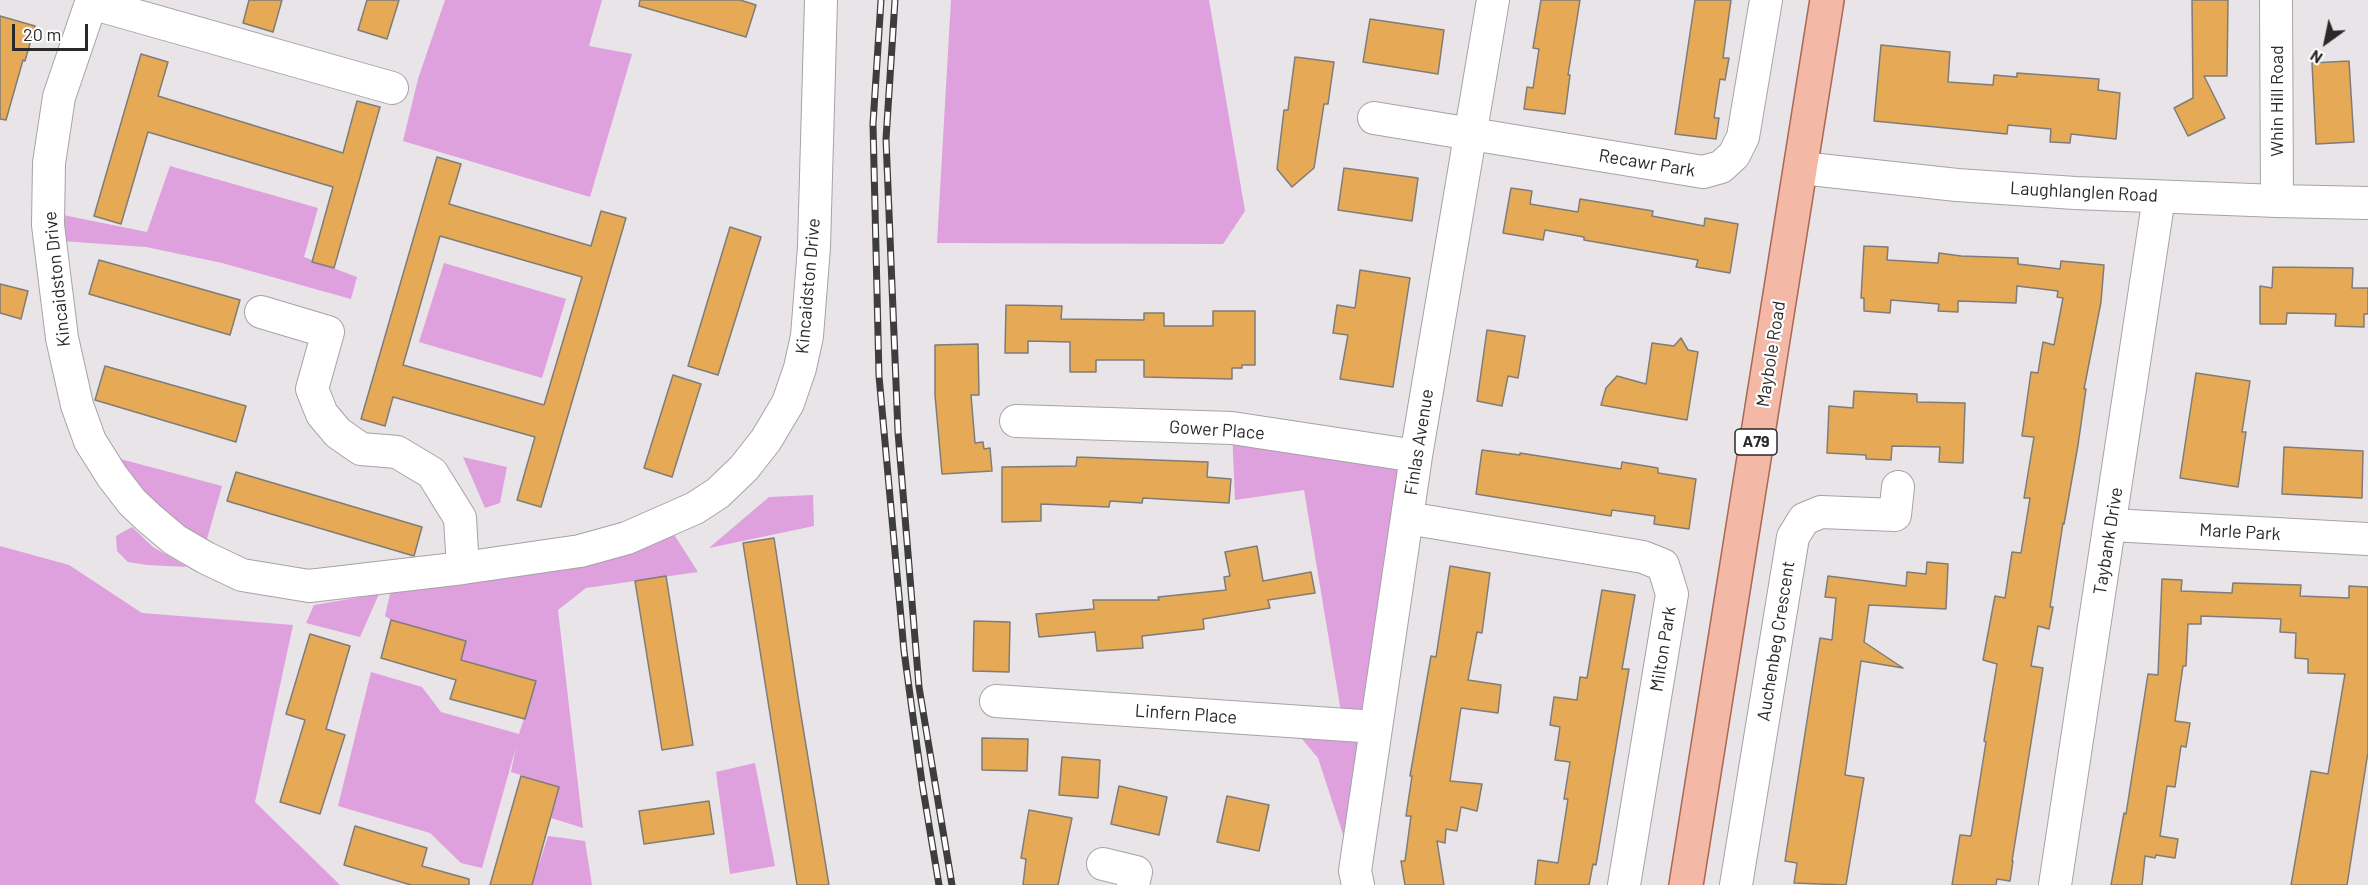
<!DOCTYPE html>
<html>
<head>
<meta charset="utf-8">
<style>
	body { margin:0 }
	#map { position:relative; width:2368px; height:885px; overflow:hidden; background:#e8e4e7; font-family:Barlow,sans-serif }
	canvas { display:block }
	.north { position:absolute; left:2296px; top:12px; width:60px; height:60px; -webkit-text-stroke:4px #fff; paint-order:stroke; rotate:213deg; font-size:16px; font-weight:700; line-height:24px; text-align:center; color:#2a292a }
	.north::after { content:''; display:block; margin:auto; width:21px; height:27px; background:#2a292a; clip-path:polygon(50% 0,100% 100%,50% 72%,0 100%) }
	.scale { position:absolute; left:12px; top:24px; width:76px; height:27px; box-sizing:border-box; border:3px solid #2a292a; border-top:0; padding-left:8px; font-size:18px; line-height:21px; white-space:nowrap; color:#2a292a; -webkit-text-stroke:4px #fff; paint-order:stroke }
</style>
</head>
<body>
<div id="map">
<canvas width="2368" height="885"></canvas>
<div class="north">N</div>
<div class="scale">20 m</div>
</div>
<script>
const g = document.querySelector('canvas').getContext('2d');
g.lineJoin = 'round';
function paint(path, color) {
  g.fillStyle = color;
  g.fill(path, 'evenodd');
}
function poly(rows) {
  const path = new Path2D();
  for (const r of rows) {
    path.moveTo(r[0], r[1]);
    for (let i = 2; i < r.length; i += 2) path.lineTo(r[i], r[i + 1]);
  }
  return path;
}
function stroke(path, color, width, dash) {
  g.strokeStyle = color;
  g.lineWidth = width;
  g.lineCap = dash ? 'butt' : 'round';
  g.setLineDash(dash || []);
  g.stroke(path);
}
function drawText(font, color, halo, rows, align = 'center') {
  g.font = font + ' Barlow,sans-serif';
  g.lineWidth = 4.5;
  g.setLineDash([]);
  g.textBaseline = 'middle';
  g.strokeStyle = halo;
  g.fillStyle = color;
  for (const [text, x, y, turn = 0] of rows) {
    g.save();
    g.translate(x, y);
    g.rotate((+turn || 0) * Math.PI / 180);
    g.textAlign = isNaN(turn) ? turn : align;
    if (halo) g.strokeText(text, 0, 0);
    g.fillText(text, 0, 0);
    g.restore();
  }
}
paint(poly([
	[445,0,602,0,589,46,632,54,590,197,403,141,418,79],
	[951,0,1209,0,1245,211,1223,244,937,243],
	[170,166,318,208,304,257,357,277,351,299,222,263,146,247,62,241,63,215,147,232],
	[444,263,566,299,542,378,419,342],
	[1232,428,1416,456,1355,871,1318,758,1287,721,1343,724,1304,490,1235,500],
	[109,456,222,486,205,546,167,522],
	[463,457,507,467,500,503,485,508],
	[813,495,814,526,709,548,769,497],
	[666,522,698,572,586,588,558,610,583,828,551,818,559,787,511,772,516,747,482,868,461,863,430,833,338,806,371,672,422,687,441,712,519,734,536,681,461,660,466,641,391,620,385,616,394,576],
	[132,527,153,547,187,567,147,565,128,562,117,551,116,536],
	[0,546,69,565,142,613,293,625,255,802,340,885,0,885],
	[379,594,360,637,306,623,314,605],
	[755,763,775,866,730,874,716,772],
	[548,836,585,841,592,885,510,885,513,876,539,864]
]), '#dfa0de');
const building = poly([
	[249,0,282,0,273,32,243,23,249,0],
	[367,0,399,0,387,39,358,30,367,0],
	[640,0,740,0,756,5,746,37,639,6,640,0],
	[1541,0,1580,0,1568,75,1570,75,1565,114,1524,109,1527,87,1533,88,1539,49,1533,48,1541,0],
	[1695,0,1731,0,1723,58,1729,58,1725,80,1720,79,1714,118,1719,118,1716,139,1675,134,1695,0],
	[2192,0,2228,0,2227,76,2204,76,2225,118,2188,136,2174,108,2193,98,2192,0],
	[0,16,35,26,25,61,23,60,6,120,0,119,0,16],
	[1370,19,1444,30,1438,74,1363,62,1370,19],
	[1881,45,1950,52,1948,82,1993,85,1994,75,2017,77,2017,73,2099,79,2098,90,2120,93,2116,139,2071,134,2070,143,2050,142,2051,129,2008,125,2007,134,1874,121,1881,45],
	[141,54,168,62,158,96,343,153,357,101,380,107,334,268,312,262,333,187,148,132,121,224,94,216,141,54],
	[1295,57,1334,62,1328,104,1324,104,1314,168,1292,187,1277,169,1284,110,1288,110,1295,57],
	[2349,61,2354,142,2316,144,2312,63,2349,61],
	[437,157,461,164,449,204,591,246,601,211,626,218,541,507,517,500,535,437,393,397,385,426,361,419,437,157],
	[440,236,582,277,544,405,403,365,440,236],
	[1344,168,1418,178,1412,221,1338,210,1344,168],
	[1511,188,1532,191,1530,204,1578,212,1580,199,1653,211,1652,216,1704,226,1705,218,1738,224,1730,273,1696,267,1698,260,1584,240,1584,237,1545,230,1543,240,1503,233,1511,188],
	[730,227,761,237,718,375,688,366,730,227],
	[1864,246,1888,247,1887,260,1938,263,1939,253,1961,256,2018,258,2018,264,2060,269,2061,261,2104,265,2101,302,2084,389,2086,389,2078,445,2064,524,2063,523,2050,607,2053,607,2049,629,2038,626,2031,666,2043,668,2012,861,2013,861,2010,881,1997,879,1996,885,1952,885,1960,835,1971,836,1986,742,1984,741,1997,664,1983,660,1995,596,2005,598,2012,552,2021,553,2030,498,2024,498,2034,437,2022,436,2031,372,2038,373,2043,342,2054,345,2063,298,2057,297,2058,291,2017,286,2016,303,1958,301,1958,312,1938,311,1939,304,1891,300,1890,313,1864,311,1864,298,1861,298,1864,246],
	[99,260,240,300,230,335,89,294,99,260],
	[2273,267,2353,268,2352,288,2368,288,2368,314,2364,314,2364,327,2335,326,2336,314,2287,313,2286,324,2260,324,2260,286,2272,288,2273,267],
	[1360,270,1410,278,1393,387,1340,379,1348,335,1333,333,1337,305,1355,308,1360,270],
	[0,284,28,291,21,319,0,313,0,284],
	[1006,305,1062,306,1061,319,1144,320,1144,313,1164,313,1164,326,1213,326,1213,311,1255,311,1255,365,1242,365,1242,368,1232,368,1232,379,1144,377,1144,360,1096,360,1096,372,1070,372,1070,342,1028,341,1028,353,1005,353,1006,305],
	[1487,330,1525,336,1518,378,1508,376,1502,406,1477,401,1487,330],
	[1681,338,1688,350,1698,352,1687,420,1601,405,1606,388,1617,376,1646,384,1652,343,1674,346,1681,338],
	[978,344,979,395,971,395,975,443,983,442,984,449,990,448,992,471,942,474,935,395,935,345,978,344],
	[105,366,246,406,236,442,95,400,105,366],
	[2196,373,2250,381,2242,432,2246,432,2238,487,2180,478,2196,373],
	[673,375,701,384,672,477,644,468,673,375],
	[1854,391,1917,394,1917,402,1965,403,1963,463,1939,462,1940,447,1892,446,1891,460,1866,459,1866,455,1827,453,1829,406,1853,408,1854,391],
	[2284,447,2363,451,2362,498,2282,494,2284,447],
	[1482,450,1520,455,1520,453,1621,469,1622,462,1658,468,1658,473,1696,479,1689,529,1654,524,1655,516,1612,510,1611,516,1476,494,1482,450],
	[1077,457,1208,462,1207,477,1231,479,1229,503,1143,498,1142,503,1110,501,1109,507,1041,504,1041,521,1002,522,1002,467,1076,466,1077,457],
	[236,472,422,527,414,556,227,501,236,472],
	[774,538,799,703,829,885,797,885,743,543,774,538],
	[1257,546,1263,581,1311,572,1315,593,1268,600,1270,608,1203,619,1204,629,1142,636,1143,648,1097,651,1095,632,1039,637,1036,614,1094,609,1093,600,1159,600,1158,597,1226,590,1224,577,1230,576,1225,552,1257,546],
	[1927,562,1948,564,1946,609,1869,605,1864,642,1903,668,1861,661,1845,775,1864,778,1846,885,1794,883,1797,863,1785,861,1820,638,1832,640,1836,598,1825,597,1828,576,1906,586,1907,572,1926,574,1927,562],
	[1450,566,1490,573,1482,633,1477,632,1468,680,1501,685,1498,713,1461,708,1450,781,1482,784,1477,811,1461,807,1457,831,1446,829,1445,843,1437,841,1444,885,1405,885,1401,861,1405,861,1411,816,1406,816,1412,776,1410,776,1431,656,1436,657,1450,566],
	[666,576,693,745,662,750,635,581,666,576],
	[2162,579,2182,580,2181,591,2232,593,2233,583,2301,585,2300,596,2349,598,2349,586,2368,587,2368,752,2347,885,2291,885,2311,771,2328,774,2345,674,2308,673,2308,659,2295,658,2296,633,2280,632,2281,619,2201,616,2201,624,2188,624,2186,666,2183,666,2175,721,2190,723,2186,747,2181,746,2175,787,2167,786,2160,836,2178,839,2175,858,2156,855,2155,858,2145,856,2142,885,2111,885,2124,813,2126,814,2148,674,2158,675,2162,579],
	[1602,590,1635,595,1622,669,1629,669,1596,865,1593,864,1589,885,1535,885,1538,860,1558,863,1568,799,1564,799,1570,762,1555,760,1560,727,1550,725,1554,697,1577,700,1580,677,1587,678,1602,590],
	[391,620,466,641,461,660,536,681,525,719,450,699,456,680,381,658,391,620],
	[974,621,1010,622,1009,672,973,671,974,621],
	[310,634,350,646,326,729,345,735,320,814,280,802,305,720,286,714,310,634],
	[982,738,1028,739,1027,771,982,770,982,738],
	[1062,757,1100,760,1098,798,1059,795,1062,757],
	[521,776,559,787,532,885,490,885,521,776],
	[1119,786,1167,797,1159,835,1111,824,1119,786],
	[1227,796,1269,805,1259,851,1217,842,1227,796],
	[709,801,714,834,644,844,639,811,709,801],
	[1029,810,1072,818,1058,885,1023,885,1026,859,1021,858,1029,810],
	[355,826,427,848,422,866,469,879,469,885,411,885,344,865,355,826]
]);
paint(building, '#e6a956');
stroke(building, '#7f7c79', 1.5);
const minor = poly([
	[2276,0,2277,201],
	[392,88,91,3,59,97,49,163,48,225,62,338,77,405,90,441,112,476,132,502,149,518,175,540,206,558,242,575,309,586,463,568,580,551,627,538,695,508,718,493,744,468,766,440,788,403,800,368,807,336,814,247,821,0],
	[1374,118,1703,172,1721,167,1734,155,1743,137,1766,0],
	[1801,168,1957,185,2075,193,2277,201,2368,203],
	[261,312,328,332,312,389,322,414,338,433,361,449,397,452,432,473,460,518,463,568],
	[1016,421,1232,428,1416,456],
	[1407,518,1643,557,1663,565,1672,594,1624,885],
	[2111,525,2368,539],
	[996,701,1376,727],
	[1103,864,1136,872,1133,885],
	[1358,885,1355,871,1416,456,1493,0],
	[1736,885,1793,537,1804,519,1821,512,1895,515,1898,487],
	[2055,885,2159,197]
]);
const major = poly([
	[1686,885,1827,0]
]);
stroke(minor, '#a6a2a6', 34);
stroke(major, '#a96754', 36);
stroke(minor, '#fff', 32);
stroke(major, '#f4b8a6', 33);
const rail = poly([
	[881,0,873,124,879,376,904,651,922,783,939,885],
	[895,0,886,139,898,432,919,687,952,885]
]);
stroke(rail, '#3e3d3e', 7);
stroke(rail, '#fff', 4.5, [14]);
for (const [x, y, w] of [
	[1756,442,42]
]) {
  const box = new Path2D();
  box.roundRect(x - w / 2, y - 13, w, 26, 4.5);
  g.fillStyle = '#fff';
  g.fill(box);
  stroke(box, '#2a292a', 1.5);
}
drawText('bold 16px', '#2a292a', null, [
	["A79",1756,442]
]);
drawText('18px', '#2a292a', '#fff', [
	["Whin Hill Road",2277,101,-90],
	["Recawr Park",1647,163,9],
	["Laughlanglen Road",2084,192,3],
	["Kincaidston Drive",57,279,-96],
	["Kincaidston Drive",808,286,-85],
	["Maybole Road",1771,354,-81],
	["Gower Place",1217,430,4],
	["Finlas Avenue",1419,442,-81],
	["Marle Park",2240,532,3],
	["Taybank Drive",2108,541,-81],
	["Auchenbeg Crescent",1776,641,-81],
	["Milton Park",1663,649,-81],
	["Linfern Place",1186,714,4]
]);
</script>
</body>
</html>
